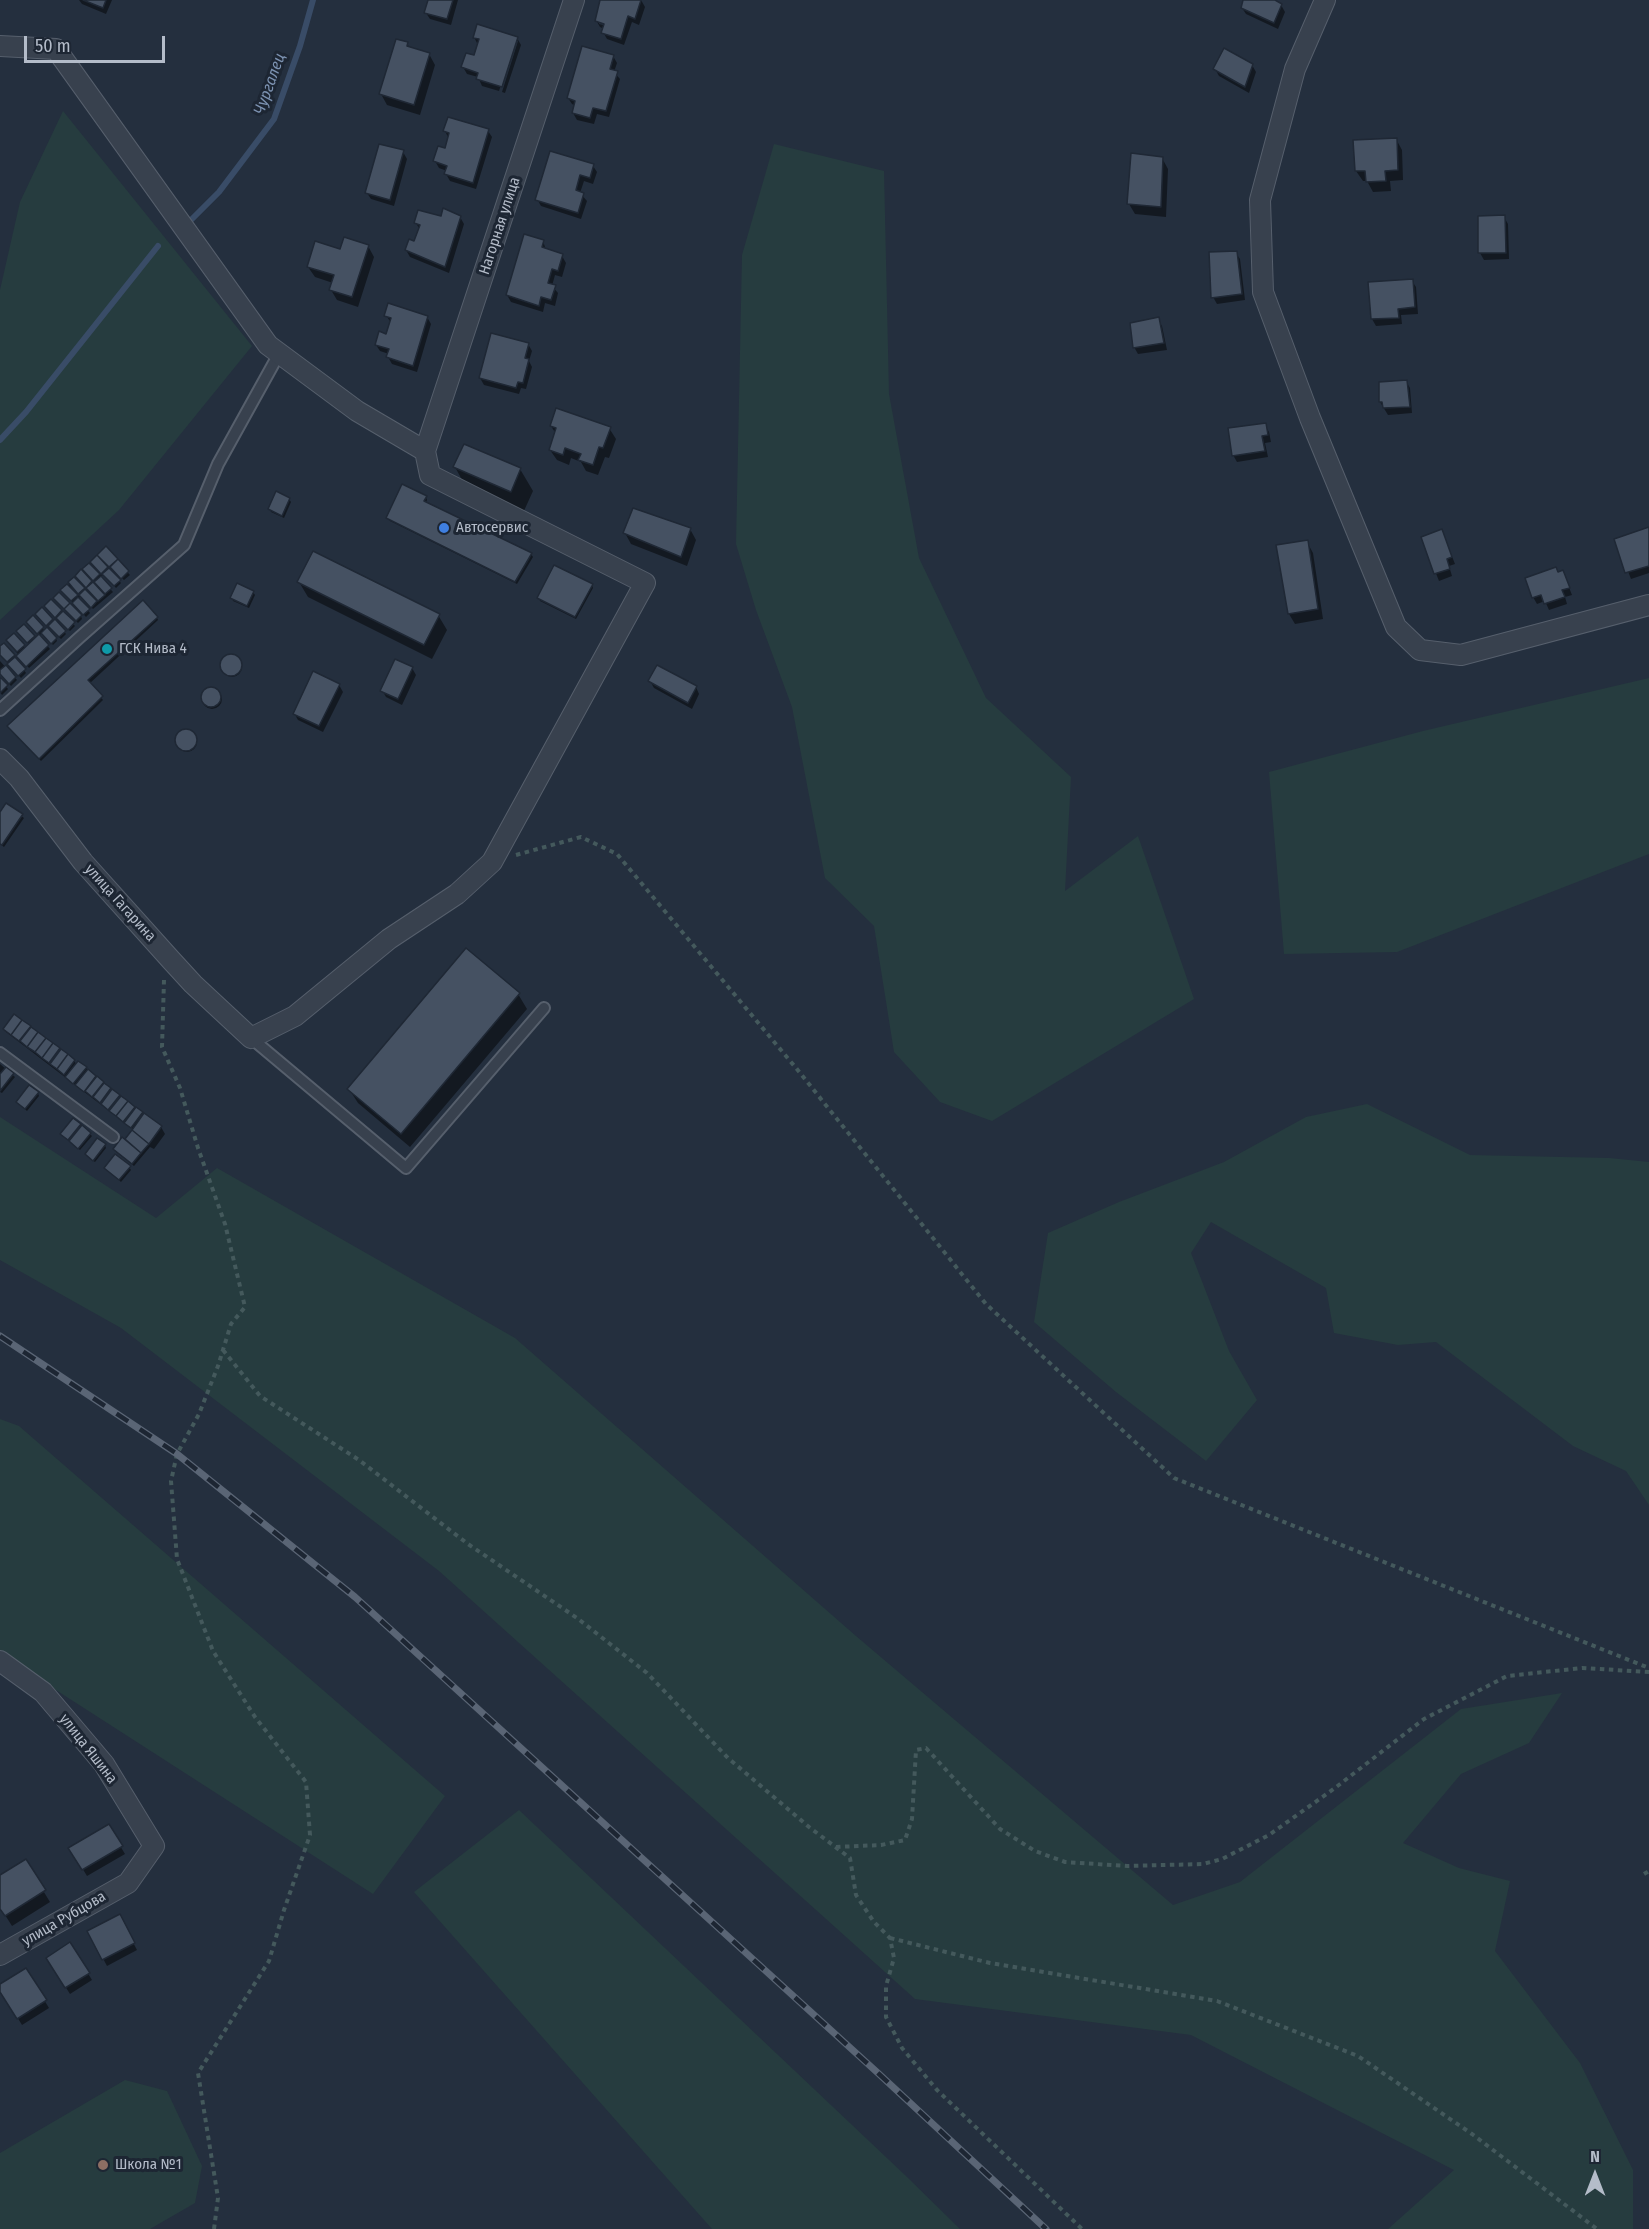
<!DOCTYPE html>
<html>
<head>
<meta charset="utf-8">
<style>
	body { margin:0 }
	#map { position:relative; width:1649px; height:2229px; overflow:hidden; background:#242f3e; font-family:"Fira Sans Condensed",sans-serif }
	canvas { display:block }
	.north { position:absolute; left:1565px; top:2145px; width:60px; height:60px; -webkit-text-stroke:4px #1d2633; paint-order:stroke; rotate:0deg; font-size:16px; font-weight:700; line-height:24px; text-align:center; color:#b4bcc9 }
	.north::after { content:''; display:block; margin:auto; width:21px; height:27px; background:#b4bcc9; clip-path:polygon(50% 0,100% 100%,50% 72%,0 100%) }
	.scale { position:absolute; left:24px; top:36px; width:141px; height:27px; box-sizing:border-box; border:3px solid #b4bcc9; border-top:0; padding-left:8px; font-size:18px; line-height:21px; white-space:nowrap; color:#b4bcc9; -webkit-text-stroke:4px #1d2633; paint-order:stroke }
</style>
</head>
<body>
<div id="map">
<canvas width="1649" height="2229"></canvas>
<div class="north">N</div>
<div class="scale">50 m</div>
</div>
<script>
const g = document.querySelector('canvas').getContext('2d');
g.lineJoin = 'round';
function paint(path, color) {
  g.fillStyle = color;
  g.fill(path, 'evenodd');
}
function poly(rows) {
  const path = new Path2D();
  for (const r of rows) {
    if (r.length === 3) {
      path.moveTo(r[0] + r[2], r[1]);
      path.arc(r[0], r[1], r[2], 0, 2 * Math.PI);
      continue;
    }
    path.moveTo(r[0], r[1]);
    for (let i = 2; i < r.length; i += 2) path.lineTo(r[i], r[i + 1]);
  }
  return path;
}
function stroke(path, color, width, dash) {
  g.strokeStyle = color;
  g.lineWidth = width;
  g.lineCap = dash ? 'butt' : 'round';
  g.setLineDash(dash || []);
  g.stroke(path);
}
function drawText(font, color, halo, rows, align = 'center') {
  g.font = font + ' "Fira Sans Condensed",sans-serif';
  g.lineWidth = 6;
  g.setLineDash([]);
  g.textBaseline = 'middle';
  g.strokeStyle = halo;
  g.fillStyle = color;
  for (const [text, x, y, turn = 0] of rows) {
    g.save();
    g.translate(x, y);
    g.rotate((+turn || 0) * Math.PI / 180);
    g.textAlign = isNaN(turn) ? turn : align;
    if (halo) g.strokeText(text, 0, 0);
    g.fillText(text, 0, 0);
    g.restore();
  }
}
paint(poly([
	[63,111,252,346,119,510,0,620,0,290,20,202],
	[774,144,884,171,889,394,919,558,986,698,1071,777,1065,891,1138,836,1194,999,992,1121,940,1102,894,1052,874,926,825,878,792,707,756,610,736,544,742,255],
	[1649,678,1649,854,1397,952,1284,954,1269,772,1423,731],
	[1367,1104,1470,1155,1609,1158,1649,1162,1649,1505,1626,1471,1573,1446,1436,1342,1398,1345,1334,1333,1326,1288,1211,1222,1191,1253,1229,1351,1257,1400,1206,1461,1116,1392,1034,1322,1048,1233,1119,1202,1224,1162,1306,1117],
	[0,1117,156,1218,217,1168,515,1338,856,1636,1173,1905,1240,1882,1461,1709,1562,1693,1529,1743,1461,1774,1403,1843,1459,1868,1510,1881,1495,1951,1580,2063,1633,2170,1633,2229,1388,2229,1454,2170,1191,2035,915,1999,439,1571,121,1328,0,1260],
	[0,1419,19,1426,445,1796,373,1894,0,1654],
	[519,1810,906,2176,960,2229,712,2229,414,1892],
	[125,2080,167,2091,202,2166,195,2203,150,2229,0,2229,0,2153]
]), '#263c3f');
paint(poly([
	[79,0,112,0,106,14,82,4],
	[429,0,458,0,451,25,430,19,426,13],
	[602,0,641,0,645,7,639,25,632,22,624,45,607,39,603,32,604,29,600,27,596,20],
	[599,21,611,27,599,24],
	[1245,0,1272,0,1281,5,1285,12,1278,29,1246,14,1242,8],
	[474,37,517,38,521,45,505,93,502,92,518,41,515,41,499,91,482,86,478,77,467,74,463,67,475,57,478,45],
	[407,43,410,49,429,54,435,65,420,115,387,105,381,94],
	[613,56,617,63,614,72,620,79,609,117,597,114,594,124,577,120,573,113,576,106,572,104,568,98],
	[1252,65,1256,72,1249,93,1219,76,1215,69],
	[445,131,488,131,492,137,476,189,450,181,446,174,447,171,439,168,435,161,446,150,449,139],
	[1396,139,1402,150,1403,180,1390,181,1391,191,1373,192,1367,181,1363,181,1356,171],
	[403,152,407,159,394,206,371,199,367,193],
	[1162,158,1168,169,1166,217,1135,214,1129,204],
	[593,166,597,172,593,184,584,181,580,193,587,201,581,219,541,206,537,199],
	[460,217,464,224,449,273,410,257,406,250,415,243,420,230,416,223],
	[1504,217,1508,224,1509,259,1484,260,1480,253],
	[543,241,546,250,562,256,566,263,562,277,555,275,552,286,558,293,555,306,545,303,543,312,511,302,507,295],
	[368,246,374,257,358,307,337,300,331,290,333,283,315,277,308,267,341,250],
	[1236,253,1240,259,1245,300,1217,304,1213,297],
	[1412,281,1416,287,1418,314,1401,315,1402,324,1376,326,1372,319,1370,284],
	[386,315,427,317,431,324,417,372,392,364,388,357,389,354,380,351,376,345,387,336,391,323],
	[1158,319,1162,326,1167,350,1138,354,1134,347],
	[528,344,532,351,529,361,532,367,526,389,521,388,519,394,484,385,480,378],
	[1406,381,1410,388,1412,413,1388,415,1380,402],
	[1265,425,1269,432,1271,442,1265,443,1268,457,1237,462,1233,455],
	[551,426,609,428,616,439,609,458,605,457,598,475,586,471,581,462,571,458,569,465,557,460,550,450,556,434],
	[455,467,520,469,533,491,523,513,467,489],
	[426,497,427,500,426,503,531,554,533,557,517,584,390,521,388,518],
	[289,499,291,502,284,518,271,512,270,509],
	[690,529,696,540,687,566,631,544,625,533],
	[1649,529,1649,573,1631,579,1616,540],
	[1442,531,1455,564,1449,566,1452,576,1439,581,1422,538],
	[1307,542,1313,553,1323,619,1295,624,1289,614],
	[106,549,130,575,124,580,110,567,108,569,121,583,116,588,104,574,100,578,113,592,93,609,81,596,78,599,90,613,86,617,62,591],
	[1563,572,1572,595,1565,597,1567,604,1549,610,1545,601,1537,604,1533,597,1558,573],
	[299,582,438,615,447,630,432,659,308,597],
	[592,585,593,588,576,619,540,601,539,598],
	[253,592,255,595,249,608,233,601,232,598],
	[59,594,81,616,82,619,78,623,56,601],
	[51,601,75,626,70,631,58,619,55,621,66,634,61,639,38,617,52,620,54,622,57,619,47,609],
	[33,617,45,631,56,638,57,641,53,645,42,633,39,636,29,625],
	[157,618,158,620,89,684,103,700,41,761,11,729],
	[20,634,34,637,35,640,39,636,50,649,29,668,9,643,24,646,25,649,30,645],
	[0,648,14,655,26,673,21,678,0,654],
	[232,667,10],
	[0,661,17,680,11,686,0,673],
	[412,668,416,675,402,705,386,697,382,690],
	[0,679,8,689,2,695,0,692],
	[650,681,696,687,699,694,692,709,654,688],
	[339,685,343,692,323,732,298,720,294,713],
	[212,699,10],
	[187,742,10],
	[7,805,24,818,4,847,0,844,0,815],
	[518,994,527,1009,410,1147,358,1103,349,1089],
	[15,1016,74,1061,77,1065,86,1068,112,1092,113,1091,144,1116,161,1127,165,1134,154,1149,150,1147,134,1166,116,1152,115,1149,125,1141,134,1130,6,1032,5,1029],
	[0,1064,15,1077,2,1093,0,1092],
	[38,1093,39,1096,27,1111,17,1102],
	[80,1125,92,1136,80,1150,62,1134],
	[105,1145,106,1148,95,1162,88,1157,86,1154],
	[129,1167,131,1170,121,1182,106,1168],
	[108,1826,125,1854,87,1876,70,1848],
	[25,1861,50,1902,12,1926,0,1907,0,1876],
	[119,1916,137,1950,107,1966,89,1932],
	[70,1944,92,1980,70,1994,48,1959],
	[26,1970,49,2008,22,2025,0,1989,0,1986]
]), '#0007');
stroke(poly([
	[188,223,219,192,274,119,300,46,313,0],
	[0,440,26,412,158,246]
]), '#394c67', 6);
const building = poly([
	[83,0,106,0,103,8,83,0],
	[428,0,453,0,447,19,424,13,428,0],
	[600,0,641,0,635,19,628,16,621,39,601,33,604,24,595,21,600,0],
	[1243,0,1275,0,1282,4,1274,23,1241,8,1243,0],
	[477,24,518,37,502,87,476,79,478,73,461,67,466,53,474,55,479,39,473,38,477,24],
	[396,39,408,42,407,46,430,53,414,105,379,94,396,39],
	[582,46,614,55,610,69,618,71,606,111,593,108,590,118,572,113,575,101,567,98,582,46],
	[1224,48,1253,64,1245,87,1213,69,1224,48],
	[448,117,489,129,473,183,444,174,447,166,433,161,438,146,445,148,449,133,443,131,448,117],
	[1397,138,1398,170,1385,171,1386,181,1366,182,1365,171,1355,171,1353,140,1397,138],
	[379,144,404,150,390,200,365,193,379,144],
	[550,151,594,164,590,178,580,175,576,190,584,193,578,213,535,200,550,151],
	[1131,153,1163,157,1161,207,1127,204,1131,153],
	[443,208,461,216,445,267,405,250,409,239,414,241,420,225,414,223,418,210,441,216,443,208],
	[1505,215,1506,253,1478,253,1478,216,1505,215],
	[524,234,544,240,542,247,563,254,558,271,552,269,548,283,556,285,551,300,541,297,539,306,506,295,524,234],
	[344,237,369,245,352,297,329,290,334,275,307,267,315,241,340,249,344,237],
	[1237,251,1242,294,1211,298,1209,252,1237,251],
	[1413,279,1415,307,1398,309,1399,318,1371,319,1368,282,1413,279],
	[388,303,428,316,413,366,386,357,389,349,375,345,379,331,386,334,391,318,384,316,388,303],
	[1159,317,1164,343,1133,348,1130,323,1159,317],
	[491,333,529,343,525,358,529,359,523,383,518,382,516,388,479,378,491,333],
	[1407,380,1410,407,1383,408,1382,402,1379,402,1379,382,1407,380],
	[556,408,611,427,603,448,599,447,593,465,578,460,581,454,565,448,563,455,549,450,556,428,550,426,556,408],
	[1266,423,1268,435,1262,436,1265,451,1232,456,1228,428,1266,423],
	[464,444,521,468,511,492,453,467,464,444],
	[402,484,427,496,424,501,532,553,515,582,386,518,402,484],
	[276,491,290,498,282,516,268,509,276,491],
	[633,508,691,528,681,557,623,533,633,508],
	[1649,527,1649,566,1625,573,1614,539,1649,527],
	[1442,529,1452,557,1447,559,1450,569,1434,574,1421,537,1442,529],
	[1308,540,1318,609,1288,614,1276,545,1308,540],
	[106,546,118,559,109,567,97,555,106,546],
	[313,551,440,614,424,645,297,582,313,551],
	[97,555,108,567,101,574,90,562,97,555],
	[118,559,129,571,121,579,110,567,118,559],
	[89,563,100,574,93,581,82,569,89,563],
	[554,565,593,584,575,617,537,598,554,565],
	[1556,567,1558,572,1563,570,1570,588,1562,590,1565,597,1544,604,1541,595,1532,598,1525,578,1556,567],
	[109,568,121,580,114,586,102,574,109,568],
	[81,569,92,581,86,588,75,576,81,569],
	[101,576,112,588,105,594,94,582,101,576],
	[74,577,85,588,78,594,68,582,74,577],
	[93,582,105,595,98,601,86,588,93,582],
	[237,583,254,591,247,606,230,598,237,583],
	[67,584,78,595,71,601,60,590,67,584],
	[85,589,97,601,91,608,79,595,85,589],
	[59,592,70,603,64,609,53,598,59,592],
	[78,597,90,609,83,615,72,603,78,597],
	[51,599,62,610,55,618,44,606,51,599],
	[143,600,158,617,88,680,103,696,39,759,7,726,143,600],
	[70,603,82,615,76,621,64,609,70,603],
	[42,607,53,619,46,626,35,614,42,607],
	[63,611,75,622,68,630,56,618,63,611],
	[33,615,44,627,37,634,26,622,33,615],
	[55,619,66,631,59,637,48,626,55,619],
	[24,624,35,636,27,643,16,631,24,624],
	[47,627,57,638,51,644,41,633,47,627],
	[14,633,25,645,17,652,6,640,14,633],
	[39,634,49,645,26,667,16,656,39,634],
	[4,643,15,655,7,662,0,655,0,646,4,643],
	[231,665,11],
	[15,657,26,669,18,676,7,664,15,657],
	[395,659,413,667,398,699,380,691,395,659],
	[6,665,16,677,9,684,0,674,0,670,6,665],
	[657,665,697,686,688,703,648,681,657,665],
	[313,671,340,684,319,726,293,714,313,671],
	[0,677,8,685,0,693,0,677],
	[211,697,10],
	[186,740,11],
	[6,803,23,814,2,845,0,844,0,812,6,803],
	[466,948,520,993,401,1134,347,1089,466,948],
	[14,1014,22,1020,11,1035,3,1029,14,1014],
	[22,1020,31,1026,19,1041,11,1035,22,1020],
	[31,1027,38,1032,27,1047,20,1041,31,1027],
	[38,1032,46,1038,35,1052,27,1047,38,1032],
	[46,1038,53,1043,42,1058,35,1052,46,1038],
	[53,1043,60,1048,49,1063,42,1058,53,1043],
	[61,1049,68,1054,57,1069,50,1064,61,1049],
	[68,1054,75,1060,64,1075,57,1069,68,1054],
	[78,1061,87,1067,73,1084,65,1077,78,1061],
	[6,1067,14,1073,0,1091,0,1074,6,1067],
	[88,1069,96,1076,84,1092,75,1085,88,1069],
	[97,1076,104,1082,92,1097,85,1091,97,1076],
	[104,1083,111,1088,100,1103,93,1097,104,1083],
	[29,1085,39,1092,25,1109,16,1102,29,1085],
	[112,1089,120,1095,108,1110,101,1104,112,1089],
	[121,1096,128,1101,116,1116,109,1111,121,1096],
	[128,1101,135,1107,123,1122,116,1116,128,1101],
	[136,1107,143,1112,131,1128,124,1123,136,1107],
	[144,1113,162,1126,149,1144,132,1130,144,1113],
	[73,1118,81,1124,68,1140,60,1134,73,1118],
	[82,1125,91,1133,78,1149,69,1141,82,1125],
	[132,1130,149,1144,141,1153,125,1139,132,1130],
	[122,1137,141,1153,132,1164,113,1149,122,1137],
	[97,1138,106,1144,93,1161,85,1154,97,1138],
	[115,1154,131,1166,119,1180,104,1168,115,1154],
	[109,1824,123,1846,82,1870,68,1848,109,1824],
	[26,1859,46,1890,5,1916,0,1909,0,1875,26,1859],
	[120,1914,135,1943,102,1960,87,1931,120,1914],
	[70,1942,90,1973,65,1988,46,1958,70,1942],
	[26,1968,47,2000,17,2019,0,1992,0,1984,26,1968]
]);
paint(building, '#455162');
stroke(building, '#1f2835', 1.5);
const service = poly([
	[0,710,80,637,184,545,218,464,280,352],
	[251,1038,406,1168,544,1008],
	[0,1053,113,1137]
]);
const minor = poly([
	[1325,0,1295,69,1260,200,1263,292,1310,418,1396,627,1420,650,1461,655,1649,605],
	[0,46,56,49,268,345,357,411,425,451,430,475,645,583,492,862,457,894,389,939,295,1016,251,1038,193,984,171,960,83,862,19,778,0,759],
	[425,451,574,0],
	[0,1661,43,1692,104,1764,154,1846,128,1883,0,1955]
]);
stroke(service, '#565f6c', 14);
stroke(minor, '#565f6c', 22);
stroke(poly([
	[516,855,581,837,617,854,796,1068,986,1304,1174,1478,1649,1668],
	[164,980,162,1047,180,1088,198,1148,225,1224,245,1307,231,1324,218,1366,199,1414,177,1454,171,1481,177,1559,213,1651,255,1717,306,1782,310,1835,284,1910,269,1961,198,2073,218,2198,214,2229],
	[223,1350,260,1396,359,1460,468,1544,577,1618,647,1673,728,1758,809,1827,850,1858,856,1895,874,1922,890,1938,894,1958,886,1986,886,2017,902,2048,937,2090,1082,2229],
	[836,1847,881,1845,905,1840,912,1819,916,1750,926,1748,1000,1829,1035,1851,1065,1862,1127,1866,1203,1864,1222,1859,1269,1835,1335,1788,1424,1719,1507,1676,1582,1668,1649,1672],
	[1644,1874,1649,1871],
	[890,1938,990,1963,1217,2001,1358,2056,1472,2134,1597,2229]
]), '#44595c', 4, [4.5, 4.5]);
stroke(service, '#38414e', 10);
stroke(minor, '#38414e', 20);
const rail = poly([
	[0,1336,177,1454,355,1597,879,2074,1046,2229]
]);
stroke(rail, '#5a6575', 7);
stroke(rail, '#1d2633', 4.5, [14]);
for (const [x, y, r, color] of [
	[444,528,6,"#3f7fe0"],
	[107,649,6,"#0f9aa8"],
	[103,2165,6,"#8d6e63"]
]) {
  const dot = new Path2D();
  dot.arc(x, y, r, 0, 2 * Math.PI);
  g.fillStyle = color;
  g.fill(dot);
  stroke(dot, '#1d2633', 2);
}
drawText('15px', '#b4bcc9', '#1d2633', [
	["Нагорная улица",500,226,-72],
	["улица Гагарина",120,903,48],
	["улица Яшина",88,1749,52],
	["улица Рубцова",64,1919,-30]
]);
drawText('15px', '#b4bcc9', '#1d2633', [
	["Автосервис",456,528],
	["ГСК Нива 4",119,649],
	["Школа №1",115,2165]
], 'left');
drawText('italic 16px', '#7c92b1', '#1d2633', [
	["Чургалец",270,84,-70]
]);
</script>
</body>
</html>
